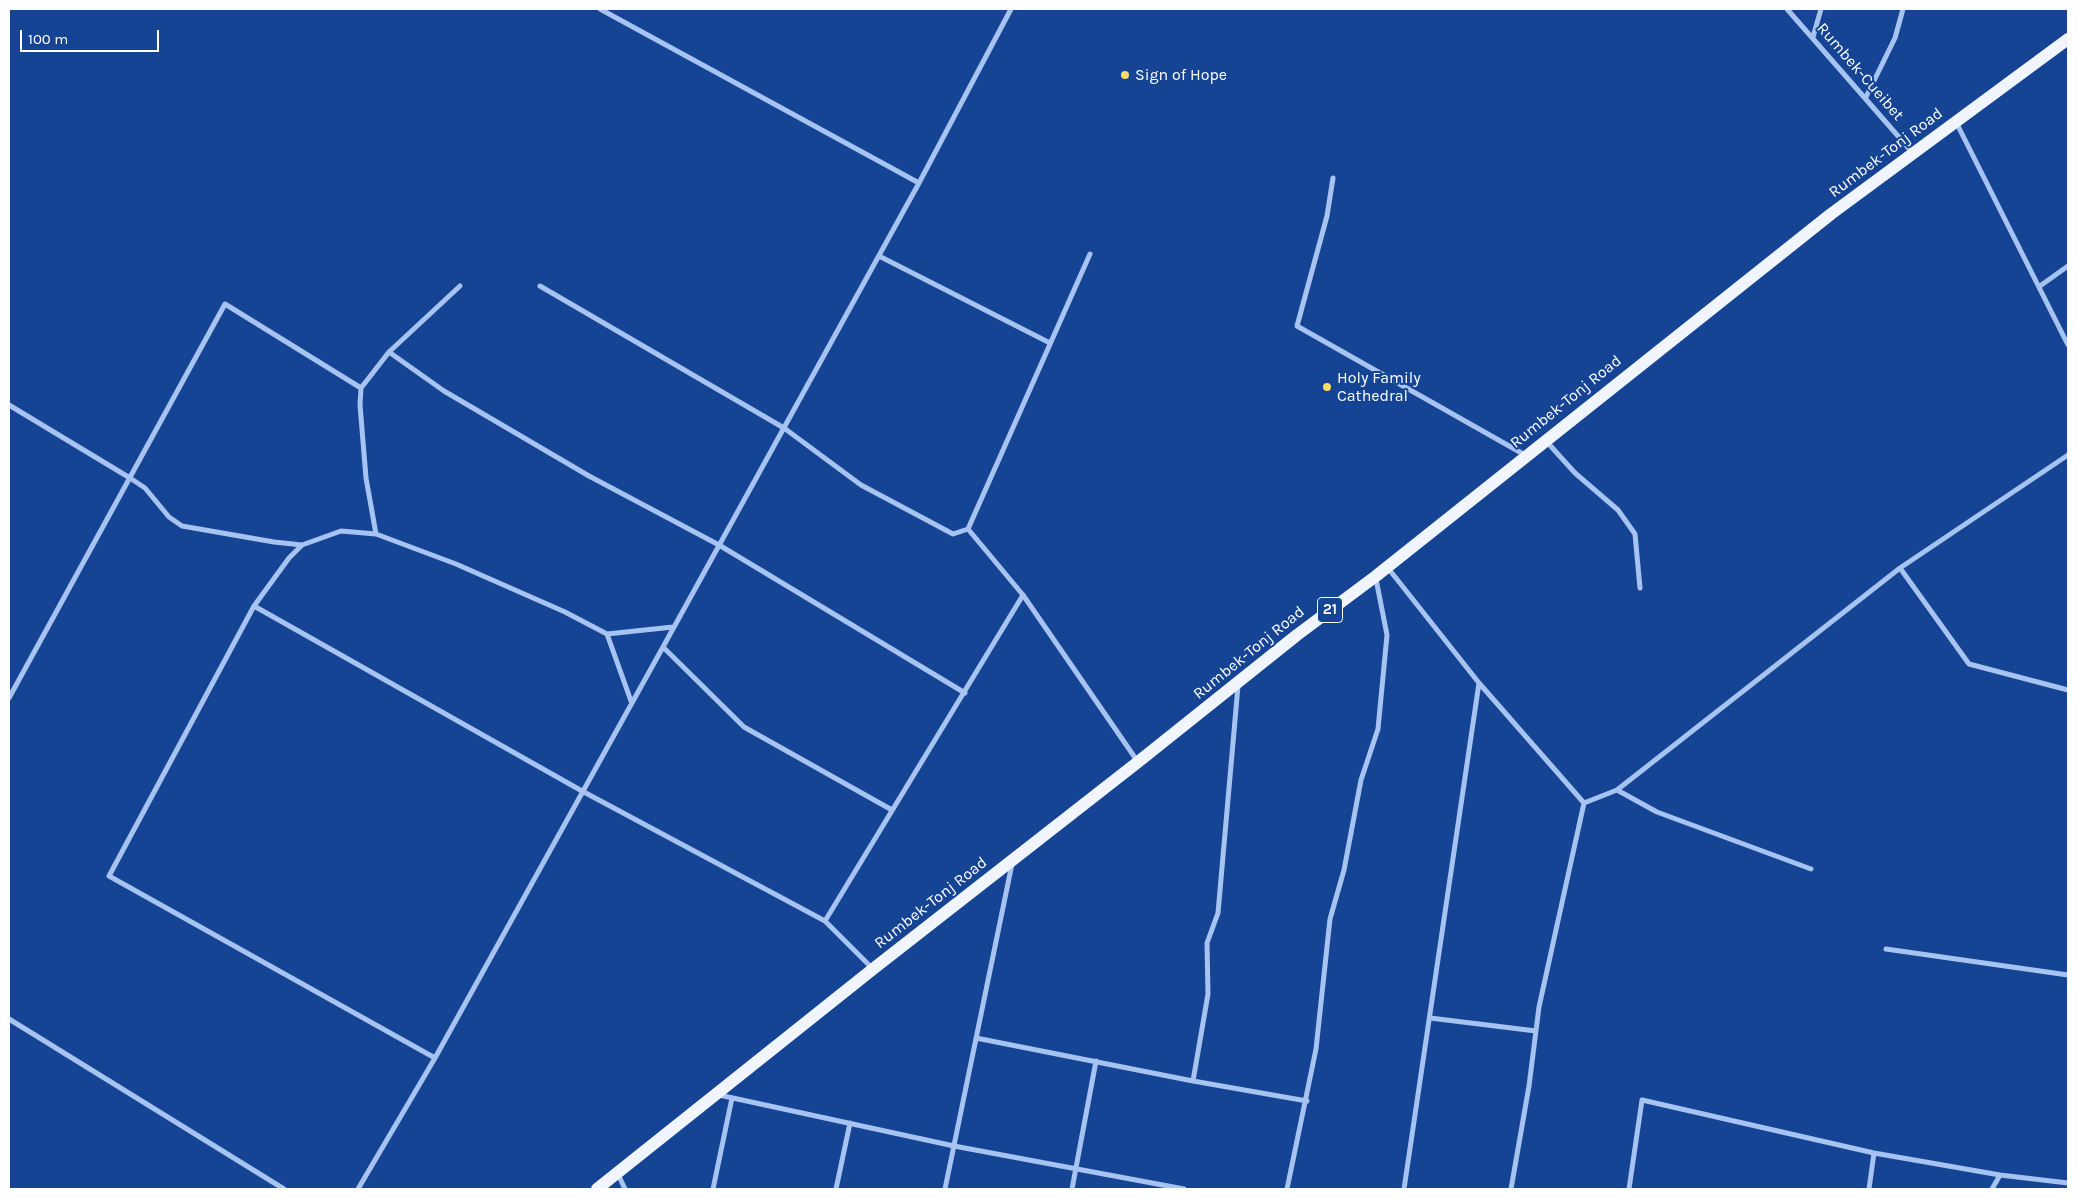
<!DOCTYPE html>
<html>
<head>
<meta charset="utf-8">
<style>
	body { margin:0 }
	#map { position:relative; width:2077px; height:1198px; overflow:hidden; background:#164495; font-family:Karla,sans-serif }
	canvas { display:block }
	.frame { position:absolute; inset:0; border:10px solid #fff; pointer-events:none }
	.scale { position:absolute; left:20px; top:30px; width:139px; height:22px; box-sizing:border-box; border:2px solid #fff; border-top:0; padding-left:6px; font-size:15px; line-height:18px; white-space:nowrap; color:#fff; -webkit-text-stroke:4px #164495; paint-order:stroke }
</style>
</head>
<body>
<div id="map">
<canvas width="2077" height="1198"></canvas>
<div class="frame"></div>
<div class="scale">100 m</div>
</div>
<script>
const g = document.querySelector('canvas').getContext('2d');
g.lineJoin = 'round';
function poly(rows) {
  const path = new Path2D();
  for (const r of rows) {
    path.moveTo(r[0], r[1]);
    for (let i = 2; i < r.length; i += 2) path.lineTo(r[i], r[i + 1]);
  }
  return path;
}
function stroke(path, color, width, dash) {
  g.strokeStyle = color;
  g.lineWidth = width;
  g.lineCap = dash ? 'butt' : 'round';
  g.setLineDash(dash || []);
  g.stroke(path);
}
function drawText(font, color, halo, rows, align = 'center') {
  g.font = font + ' Karla,sans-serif';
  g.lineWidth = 4;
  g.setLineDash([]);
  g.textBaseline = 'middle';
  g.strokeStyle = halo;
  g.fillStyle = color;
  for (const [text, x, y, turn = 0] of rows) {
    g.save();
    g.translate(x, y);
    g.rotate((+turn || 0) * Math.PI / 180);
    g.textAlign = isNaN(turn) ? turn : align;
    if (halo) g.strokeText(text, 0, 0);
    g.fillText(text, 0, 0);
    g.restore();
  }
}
stroke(poly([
	[600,9,919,183],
	[1787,9,1912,152],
	[1813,37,1821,9],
	[1866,97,1895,38,1903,9],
	[1956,122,2068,345],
	[1333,178,1327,216,1297,326,1525,455],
	[1090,254,968,529,1023,595,1138,762],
	[879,256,1050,343],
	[540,286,784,428,861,485,953,534,968,529],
	[2040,286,2068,266],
	[389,352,444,391,589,476,719,545,965,693],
	[9,405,130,478,145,488,169,517,182,526,274,542,302,545],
	[1547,442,1575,473,1618,510,1635,534,1640,588],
	[376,534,456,564,565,612,607,634,631,701],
	[1388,568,1479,683,1404,1189],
	[1900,568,1969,664,2068,690],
	[254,606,289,558,302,545,341,531,376,534,366,478,360,405,361,388],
	[607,634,673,627],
	[663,647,744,727,892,810],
	[1479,683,1584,803],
	[1238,686,1218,913,1207,943,1208,994,1193,1081,1307,1101],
	[9,698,225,304,361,388,389,352,460,286],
	[1617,790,1657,812,1811,869],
	[825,921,1023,595],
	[1886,949,2068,975],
	[1430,1018,1536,1031],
	[9,1019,284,1189],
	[976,1038,1193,1081],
	[435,1058,109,876,254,606,582,791,825,921,873,969],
	[719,1095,954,1146,1184,1189],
	[618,1174,625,1189],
	[358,1189,435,1058,663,647,919,183,1011,9],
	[713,1189,732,1098],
	[836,1189,850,1123],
	[945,1189,1012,864],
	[1072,1189,1096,1061],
	[1287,1189,1316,1049,1330,919,1344,870,1361,780,1378,729,1387,635,1376,579],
	[1511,1189,1529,1086,1539,1007,1584,803,1617,790,1900,568,2068,455],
	[1629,1189,1642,1100,1874,1153,2000,1175,2068,1183],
	[1869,1189,1874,1153],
	[1992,1189,2000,1175]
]), '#a6c3f1', 5);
stroke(poly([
	[597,1189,873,969,1138,762,1297,635,1376,576,1831,214,2068,39]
]), '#f1f5ff', 12);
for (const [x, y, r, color] of [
	[1125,75,5,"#ffde67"],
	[1327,387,5,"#ffde67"]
]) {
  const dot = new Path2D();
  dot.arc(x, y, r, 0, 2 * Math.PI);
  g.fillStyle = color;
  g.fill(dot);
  stroke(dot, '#164495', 2);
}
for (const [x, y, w] of [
	[1330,610,25]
]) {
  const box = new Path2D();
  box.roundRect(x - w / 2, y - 12.5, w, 25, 4);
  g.fillStyle = '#164495';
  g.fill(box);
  stroke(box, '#fff', 1);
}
drawText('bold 15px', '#fff', null, [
	["21",1330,610]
]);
drawText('16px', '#fff', '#164495', [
	["Rumbek-Cueibet",1860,72,49],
	["Rumbek-Tonj Road",1886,153,-37],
	["Rumbek-Tonj Road",1566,402,-39],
	["Rumbek-Tonj Road",1249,653,-39],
	["Rumbek-Tonj Road",931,903,-38]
]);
drawText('16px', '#fff', '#164495', [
	["Sign of Hope",1135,75],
	["Holy Family",1337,378],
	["Cathedral",1337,396]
], 'left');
</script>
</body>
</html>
